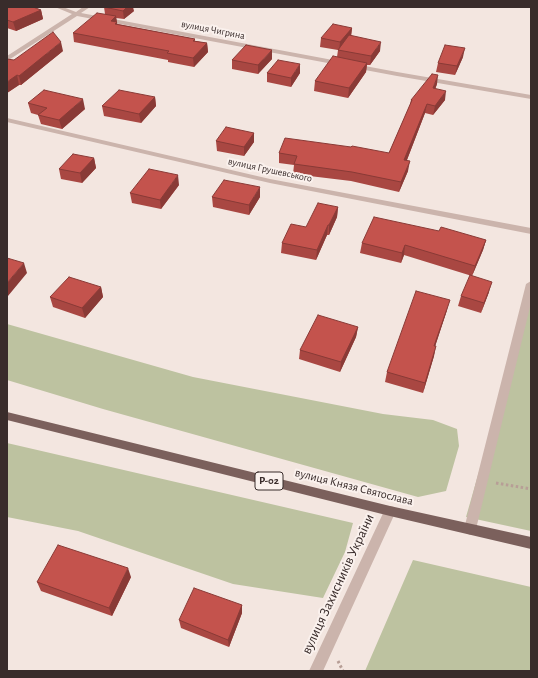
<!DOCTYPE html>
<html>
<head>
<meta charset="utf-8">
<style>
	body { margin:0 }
	#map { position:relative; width:538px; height:678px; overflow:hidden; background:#f3e6e0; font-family:"Alegreya Sans",sans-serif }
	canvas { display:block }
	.frame { position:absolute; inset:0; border:8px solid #392c2b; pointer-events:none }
</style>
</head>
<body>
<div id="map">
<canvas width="538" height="678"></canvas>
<div class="frame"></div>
</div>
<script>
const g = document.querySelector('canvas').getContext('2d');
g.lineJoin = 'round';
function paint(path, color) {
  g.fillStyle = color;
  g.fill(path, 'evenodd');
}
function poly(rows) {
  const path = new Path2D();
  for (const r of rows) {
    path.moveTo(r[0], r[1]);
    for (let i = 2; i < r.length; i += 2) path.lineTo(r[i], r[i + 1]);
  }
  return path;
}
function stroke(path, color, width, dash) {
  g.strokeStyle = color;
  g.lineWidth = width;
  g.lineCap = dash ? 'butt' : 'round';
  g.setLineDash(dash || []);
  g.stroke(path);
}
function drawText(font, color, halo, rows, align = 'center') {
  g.font = font + ' "Alegreya Sans",sans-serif';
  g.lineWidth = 4;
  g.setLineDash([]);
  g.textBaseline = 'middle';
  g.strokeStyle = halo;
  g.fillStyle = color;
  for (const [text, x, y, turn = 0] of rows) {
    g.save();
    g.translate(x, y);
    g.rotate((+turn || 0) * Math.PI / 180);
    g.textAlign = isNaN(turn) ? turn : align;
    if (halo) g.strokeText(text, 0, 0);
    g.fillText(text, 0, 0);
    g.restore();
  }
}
paint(poly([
	[531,290,531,531,466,517],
	[7,324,193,377,383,414,433,420,457,429,459,446,446,491,418,497,103,409,7,380],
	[7,443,353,523,345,552,323,598,233,584,78,531,7,517],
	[413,560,531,587,531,671,365,671]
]), '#bdc2a0');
stroke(poly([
	[496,483,531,489],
	[338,661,343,671]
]), '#b79e96', 3, [2.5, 2.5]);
paint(poly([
	[55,7,63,7,76,12,83,7,90,7,81,13,397,72,531,95,531,99,397,76,77,16,7,61,7,56,72,14,55,7],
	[7,118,270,179,531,228,531,234,270,183,7,122,7,118],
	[531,281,531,303,476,529,474,533,470,535,466,533,464,529,526,284,531,281],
	[390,506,394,507,396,511,323,671,309,671,386,507,390,506]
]), '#cbb4ac');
paint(poly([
	[7,412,390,506,531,537,531,549,390,516,7,420,7,412]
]), '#7b605c');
paint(poly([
	[7,7,41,10,43,19,16,31,7,28],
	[104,7,134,11,124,19,116,18,117,24,195,39,195,41,207,43,208,52,194,67,168,62,168,60,74,42,73,33,105,14],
	[352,28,351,36,380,51,370,65,367,65,366,72,348,98,314,91,315,81,337,57,338,50,320,47,321,38],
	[63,51,21,85,19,85,7,93,14,60],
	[463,57,455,75,436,72,438,63],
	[272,59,258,74,232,69,232,60],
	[267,73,300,73,291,87,267,82],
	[437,84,435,89,445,100,433,115,425,113,407,160,408,171,399,192,351,181,293,174,294,165,279,163,279,153,389,153,410,105,411,100],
	[155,97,156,106,141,123,104,116,102,106],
	[28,103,85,109,62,129,41,124,38,115,31,113],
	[254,133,254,142,244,156,217,151,216,141],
	[94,158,96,168,82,183,61,179,59,169],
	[179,185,161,209,132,203,130,193],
	[212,197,260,197,249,215,213,207],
	[338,207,337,217,329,235,327,235,316,260,281,253,282,243,306,227],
	[439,231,486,240,483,250,472,276,404,255,401,263,360,253,362,243],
	[101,287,103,297,85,318,53,307,50,297],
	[489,292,481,313,458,306,461,296],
	[447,310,435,346,434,356,423,393,385,382,387,372],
	[358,327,356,337,340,372,299,359,300,350],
	[131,577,112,616,41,591,37,582],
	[242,605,242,613,229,647,181,628,179,620]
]), '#a94742');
paint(poly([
	[127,7,133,7,134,11,124,19,123,11],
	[41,10,43,19,16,31,13,22],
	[116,16,117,22,118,31,111,21],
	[352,28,351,36,339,51,340,42],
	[61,42,63,51,21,85,19,76],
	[381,42,380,51,370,65,371,56],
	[207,43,208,52,194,67,193,58],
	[465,48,463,57,455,75,457,66],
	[272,50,272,59,258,74,258,65],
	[367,63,366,72,348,98,349,88],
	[300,64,300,73,291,87,291,78],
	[17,75,19,85,7,93,7,82],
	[438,75,437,84,432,98,433,88],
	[446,91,445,100,433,115,435,106],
	[155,97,156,106,141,123,139,114],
	[83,99,85,109,62,129,59,120],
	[427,104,425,113,403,170,404,160],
	[254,133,254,142,244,156,244,147],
	[94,158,96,168,82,183,80,173],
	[410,161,408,171,399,192,401,182],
	[178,175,179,185,161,209,160,200],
	[260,187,260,197,249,215,249,205],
	[338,207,337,217,329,235,329,225],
	[328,225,327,235,316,260,317,250],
	[486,240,483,250,472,276,475,266],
	[405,245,404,255,401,263,402,253],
	[24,263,27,273,8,296,7,292,7,283],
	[492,282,489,292,481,313,484,303],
	[101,287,103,297,85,318,82,308],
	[450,300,447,310,432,356,434,346],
	[358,327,356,337,340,372,341,362],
	[436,346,434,356,423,393,425,383],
	[128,568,131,577,112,616,109,608],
	[242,605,242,613,229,647,228,640]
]), '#893a36');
const building = poly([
	[7,7,33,7,41,10,13,22,7,20,7,7],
	[104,7,127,7,123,11,104,7],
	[97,13,116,16,111,21,117,22,115,24,195,39,193,41,207,43,193,58,167,53,169,51,73,33,97,13],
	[333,24,352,28,340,42,321,38,333,24],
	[53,32,61,42,19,76,17,75,7,82,7,59,14,60,53,32],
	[349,35,381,42,371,56,338,50,349,35],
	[246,45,272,50,258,65,232,60,246,45],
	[445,45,465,48,457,66,438,63,445,45],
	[333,56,367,63,349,88,315,81,333,56],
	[278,60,300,64,291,78,267,73,278,60],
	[432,74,438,75,433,88,446,91,435,106,427,104,404,160,410,161,401,182,352,172,294,164,297,156,279,153,285,138,351,147,352,146,389,153,412,100,411,100,432,74],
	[44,90,83,99,59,120,38,115,47,108,28,103,44,90],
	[119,90,155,97,139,114,102,106,119,90],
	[226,127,254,133,244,147,216,141,226,127],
	[73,154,94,158,80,173,59,169,73,154],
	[149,169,178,175,160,200,130,193,149,169],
	[224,180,260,187,249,205,212,197,224,180],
	[318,203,338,207,329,225,328,225,317,250,282,243,291,224,306,227,318,203],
	[374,217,439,231,441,227,486,240,475,266,405,245,402,253,362,243,374,217],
	[7,258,24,263,7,283,7,258],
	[470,275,492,282,484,303,461,296,470,275],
	[69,277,101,287,82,308,50,297,69,277],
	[416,291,450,300,434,346,436,346,425,383,387,372,416,291],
	[318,315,358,327,341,362,300,350,318,315],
	[58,545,128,568,109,608,37,582,58,545],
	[194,588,242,605,228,640,179,620,194,588]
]);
paint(building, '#c4534d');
stroke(building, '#893a36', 1);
drawText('10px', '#392c2b', '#faf1ed', [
	["вулиця Чигрина",213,30,11],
	["вулиця Грушевського",270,170,12]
]);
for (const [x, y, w] of [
	[269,481,28]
]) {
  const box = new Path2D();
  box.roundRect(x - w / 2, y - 9, w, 18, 3);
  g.fillStyle = '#faf1ed';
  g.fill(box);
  stroke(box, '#392c2b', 1);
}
drawText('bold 11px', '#392c2b', null, [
	["Р-02",269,481]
]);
drawText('12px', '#392c2b', '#faf1ed', [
	["вулиця Князя Святослава",354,487,14]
]);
drawText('14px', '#392c2b', '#faf1ed', [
	["вулиця Захисників України",338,584,-65]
]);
</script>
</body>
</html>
